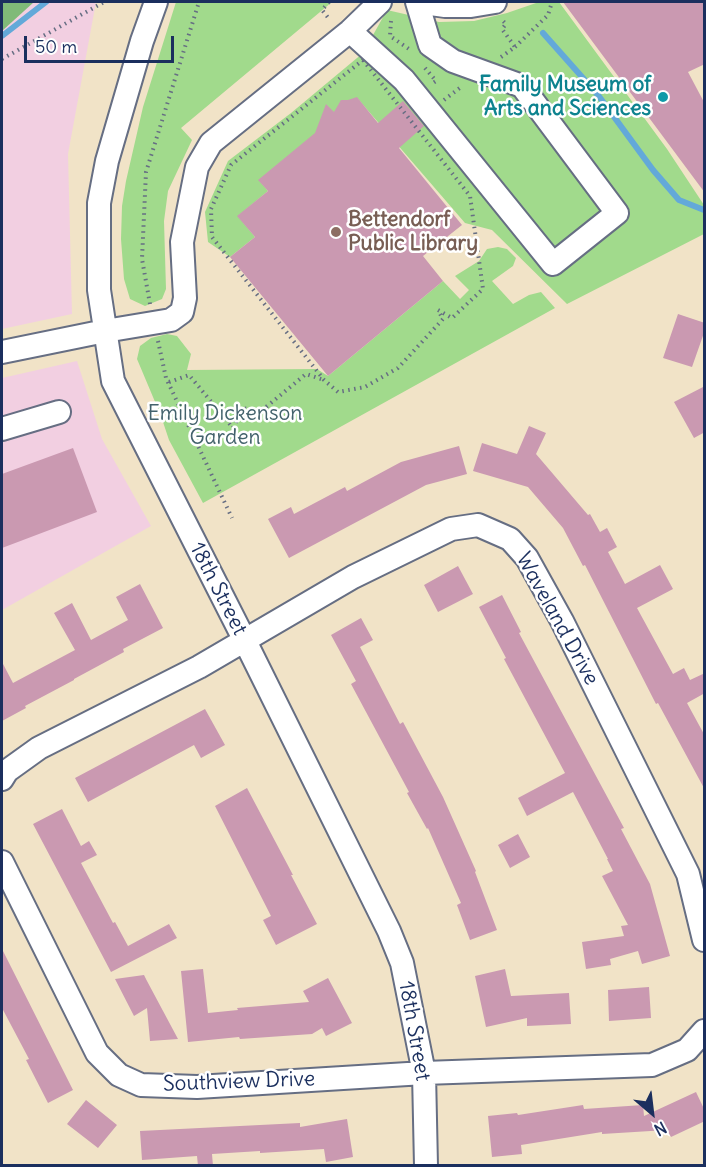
<!DOCTYPE html>
<html>
<head>
<meta charset="utf-8">
<style>
	body { margin:0 }
	#map { position:relative; width:706px; height:1167px; overflow:hidden; background:#f1e3c7; font-family:Delius,sans-serif }
	canvas { display:block }
	.frame { position:absolute; inset:0; border:3px solid #1b2f5e; pointer-events:none }
	.north { position:absolute; left:622px; top:1083px; width:60px; height:60px; -webkit-text-stroke:4px #fff; paint-order:stroke; rotate:152deg; font-size:16px; font-weight:700; line-height:24px; text-align:center; color:#1b2f5e }
	.north::after { content:''; display:block; margin:auto; width:21px; height:27px; background:#1b2f5e; clip-path:polygon(50% 0,100% 100%,50% 72%,0 100%) }
	.scale { position:absolute; left:24px; top:36px; width:150px; height:27px; box-sizing:border-box; border:3px solid #1b2f5e; border-top:0; padding-left:8px; font-size:18px; line-height:21px; white-space:nowrap; color:#1b2f5e; -webkit-text-stroke:4px #fff; paint-order:stroke }
</style>
</head>
<body>
<div id="map">
<canvas width="706" height="1167"></canvas>
<div class="frame"></div>
<div class="north">N</div>
<div class="scale">50 m</div>
</div>
<script>
const g = document.querySelector('canvas').getContext('2d');
g.lineJoin = 'round';
function paint(path, color) {
  g.fillStyle = color;
  g.fill(path, 'evenodd');
}
function poly(rows) {
  const path = new Path2D();
  for (const r of rows) {
    path.moveTo(r[0], r[1]);
    for (let i = 2; i < r.length; i += 2) path.lineTo(r[i], r[i + 1]);
  }
  return path;
}
function stroke(path, color, width, dash) {
  g.strokeStyle = color;
  g.lineWidth = width;
  g.lineCap = dash ? 'butt' : 'round';
  g.setLineDash(dash || []);
  g.stroke(path);
}
function drawText(font, color, halo, rows, align = 'center') {
  g.font = font + ' Delius,sans-serif';
  g.lineWidth = 5;
  g.setLineDash([]);
  g.textBaseline = 'middle';
  g.strokeStyle = halo;
  g.fillStyle = color;
  for (const [text, x, y, turn = 0] of rows) {
    g.save();
    g.translate(x, y);
    g.rotate((+turn || 0) * Math.PI / 180);
    g.textAlign = isNaN(turn) ? turn : align;
    if (halo) g.strokeText(text, 0, 0);
    g.fillText(text, 0, 0);
    g.restore();
  }
}
paint(poly([
	[2,2,96,2,68,154,72,314,2,329],
	[77,361,102,439,151,526,2,610,2,378]
]), '#f2cfe1');
paint(poly([
	[176,2,332,2,181,128,192,140,168,191,164,221,166,289,162,299,145,306,130,299,124,279,121,239,122,206,126,181,143,107],
	[539,2,559,2,667,149,704,205,704,234,567,304,492,230,465,223,358,99,259,180,268,191,238,216,255,237,230,257,208,242,205,212,228,161,291,113,363,53,387,10,439,22,474,21,507,13],
	[498,247,507,249,516,258,513,266,492,281,513,304,529,295,541,292,555,308,203,503,169,440,161,416,137,359,140,346,151,338,167,334,177,336,191,354,187,370,317,369,328,376,443,281,460,299,469,290,455,276,479,261,487,249]
]), '#a1da8c');
paint(poly([
	[2,2,34,2,2,31]
]), '#80ba78');
stroke(poly([
	[543,33,598,95,653,170,679,200,704,210],
	[2,36,46,2]
]), '#63a9d9', 6);
paint(poly([
	[563,2,705,2,705,64,688,72,705,104,705,193],
	[357,97,378,123,403,101,424,126,399,148,462,225,423,256,443,281,328,376,230,257,255,237,237,216,268,191,258,180,315,133,326,104,334,112,341,100,348,100],
	[678,314,705,323,705,330,692,367,663,358],
	[705,386,705,432,694,438,674,402],
	[529,426,546,433,536,454,588,515,590,514,600,532,607,528,617,547,608,552,625,584,660,565,673,589,637,608,673,674,684,668,690,680,705,673,705,693,687,703,705,736,705,790,658,703,656,704,585,565,583,566,563,528,528,487,473,471,482,443,517,454],
	[459,446,467,474,426,485,289,558,268,519,291,507,294,514,345,487,347,491,401,462],
	[73,448,97,512,2,548,2,474],
	[458,566,473,594,438,612,424,585],
	[140,584,163,628,123,649,124,652,74,679,74,680,25,706,26,708,2,721,2,662,13,683,75,650,54,613,72,603,91,640,128,620,116,597],
	[502,595,521,632,519,633,624,828,621,829,650,884,670,956,642,964,638,951,610,959,611,965,586,969,582,942,624,936,621,926,628,925,602,876,613,871,607,859,608,859,573,792,527,816,518,798,565,773,504,659,506,658,479,607],
	[361,618,373,640,360,647,400,724,403,722,443,797,476,871,475,872,497,930,470,940,457,905,461,903,428,828,427,829,407,793,409,792,351,684,356,681,331,635],
	[205,709,225,745,201,758,194,745,88,802,75,778],
	[247,788,293,875,291,875,317,924,276,945,263,920,271,916,215,806],
	[62,809,81,846,89,841,97,855,81,863,113,923,115,922,128,946,169,924,177,938,111,972,33,824],
	[518,834,530,857,510,868,498,845],
	[2,949,73,1090,48,1103,26,1060,29,1059,2,1008],
	[203,969,208,1013,238,1010,237,1008,309,1002,303,991,328,978,352,1023,326,1036,322,1028,312,1034,240,1039,239,1037,188,1042,181,971],
	[505,969,511,996,569,993,571,1024,527,1026,527,1018,486,1027,475,976],
	[144,975,147,981,178,1039,150,1041,147,1008,134,1016,115,979],
	[649,987,651,1018,609,1021,608,990],
	[696,1092,705,1111,705,1121,671,1137,667,1130,602,1134,602,1132,521,1145,522,1154,492,1157,488,1116,517,1113,518,1115,583,1105,584,1109,643,1105,644,1116],
	[86,1100,117,1125,98,1148,67,1124],
	[347,1119,353,1157,326,1162,324,1149,260,1153,260,1151,212,1154,213,1166,198,1166,197,1156,142,1160,140,1131,300,1123,300,1127]
]), '#ca99b1');
const minor = poly([
	[156,2,142,41,107,161,99,203,99,290,113,381,245,641,389,931,402,963,424,1073,426,1166],
	[417,2,445,6,471,6,495,2],
	[350,31,404,80,553,264,617,213,522,86,453,61,430,45,417,2],
	[2,352,105,331,171,320,182,312,185,298,182,242,197,167,211,143,350,31,380,2],
	[2,429,59,412],
	[2,779,7,771,39,748,199,667,353,577,451,529,478,525,510,539,527,558,562,621,688,874,704,940],
	[2,862,97,1053,119,1075,141,1085,197,1087,424,1073,652,1065,687,1050,704,1031]
]);
stroke(minor, '#666e83', 26);
stroke(poly([
	[329,2,322,10,330,20],
	[391,21,390,36,409,49],
	[515,47,548,15,552,2],
	[501,57,515,47,502,29,506,24,501,19],
	[2,59,104,2],
	[363,60,470,196,483,289,452,318,438,310,443,319,398,368,365,387,338,392,324,380,212,237,211,209,231,165,363,60],
	[425,68,436,81,433,83],
	[444,100,461,87],
	[150,304,142,259,146,172,199,2],
	[158,341,166,378,232,518],
	[169,382,189,375,233,428,243,408,260,412,306,374,324,380]
]), '#666e83', 4, [1.5, 4.5]);
stroke(minor, '#fff', 22);
for (const [x, y, r, color] of [
	[663,97,6,"#0f9aa8"],
	[336,232,6,"#8d6e63"]
]) {
  const dot = new Path2D();
  dot.arc(x, y, r, 0, 2 * Math.PI);
  g.fillStyle = color;
  g.fill(dot);
  stroke(dot, '#fff', 2);
}
drawText('bold 21px', '#0d838f', '#fff', [
	["Family Museum of",651,85],
	["Arts and Sciences",651,109]
], 'right');
drawText('bold 21px', '#785e54', '#fff', [
	["Bettendorf",348,220],
	["Public Library",348,244]
], 'left');
drawText('21px', '#43626c', '#fff', [
	["Emily Dickenson",225,414],
	["Garden",225,438]
]);
drawText('21px', '#1b2f5e', '#fff', [
	["18th Street",218,589,63],
	["Waveland Drive",557,619,61],
	["18th Street",414,1031,80],
	["Southview Drive",239,1082,-2]
]);
</script>
</body>
</html>
